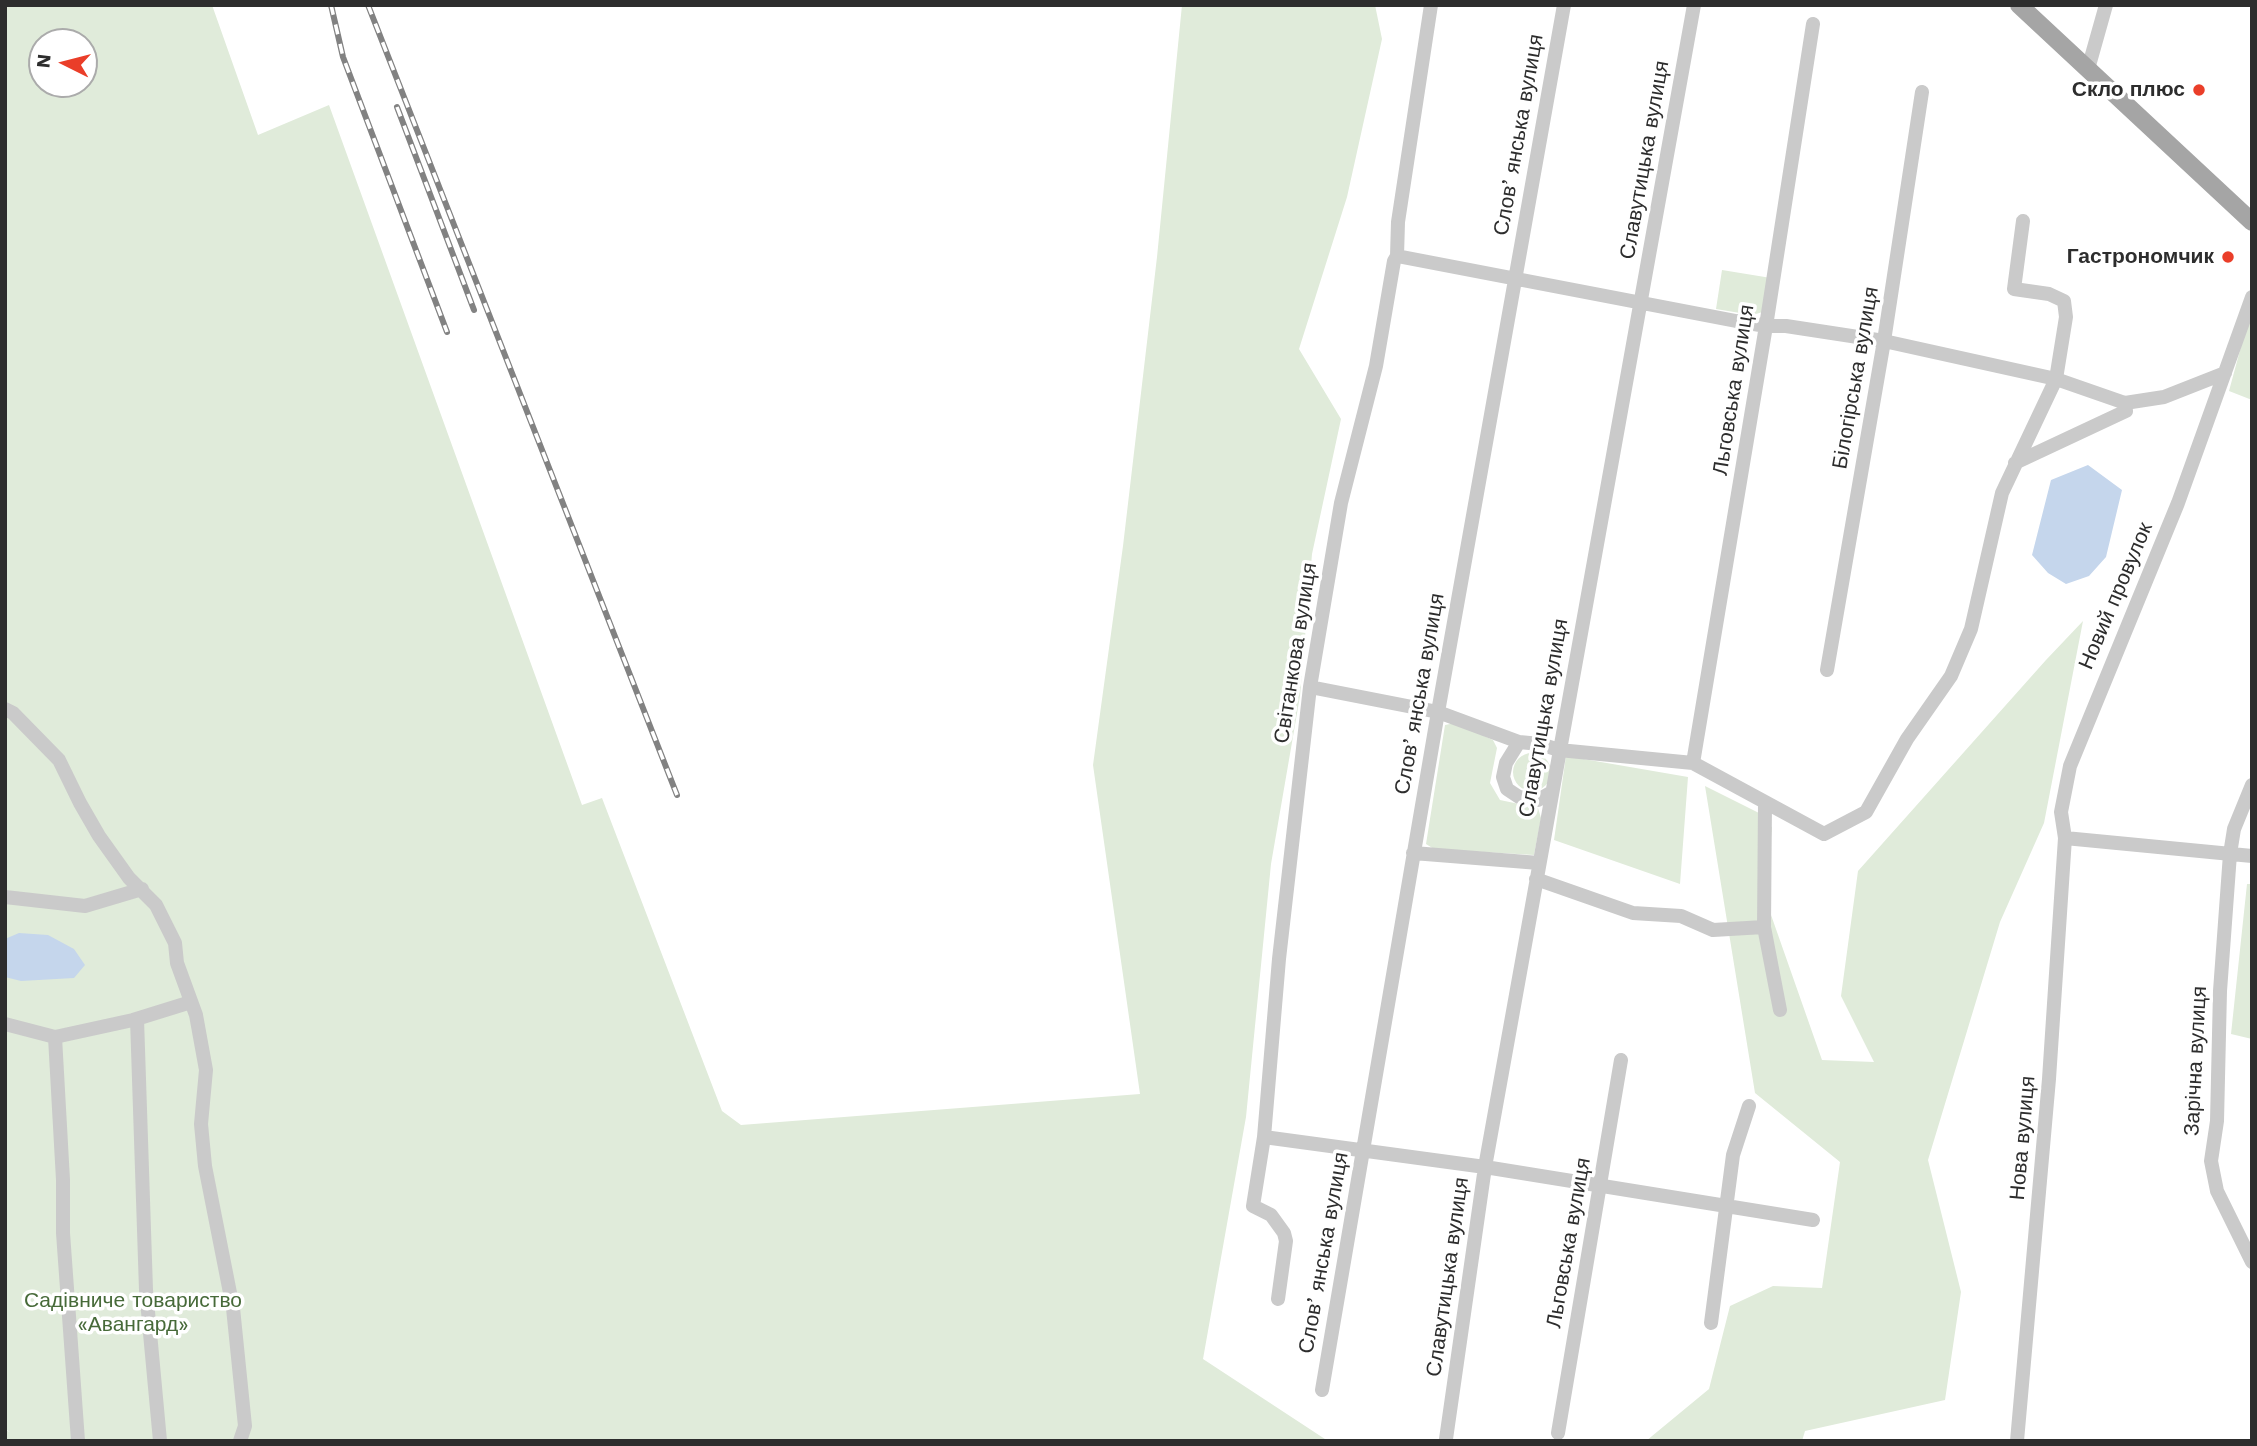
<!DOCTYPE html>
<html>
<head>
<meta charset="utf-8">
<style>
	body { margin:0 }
	#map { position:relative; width:2257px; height:1446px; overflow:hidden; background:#fff; font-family:"Work Sans",sans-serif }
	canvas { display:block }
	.frame { position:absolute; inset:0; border:7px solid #2d2d2d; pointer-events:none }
	.north { position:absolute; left:28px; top:28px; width:70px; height:70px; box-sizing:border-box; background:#fff; border:2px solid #ababab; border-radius:50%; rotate:276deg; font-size:19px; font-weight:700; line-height:28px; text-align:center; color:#2d2d2d }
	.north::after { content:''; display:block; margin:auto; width:24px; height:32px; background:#ea3e29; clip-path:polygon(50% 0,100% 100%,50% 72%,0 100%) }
</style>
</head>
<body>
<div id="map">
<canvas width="2257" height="1446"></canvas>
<div class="frame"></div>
<div class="north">N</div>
</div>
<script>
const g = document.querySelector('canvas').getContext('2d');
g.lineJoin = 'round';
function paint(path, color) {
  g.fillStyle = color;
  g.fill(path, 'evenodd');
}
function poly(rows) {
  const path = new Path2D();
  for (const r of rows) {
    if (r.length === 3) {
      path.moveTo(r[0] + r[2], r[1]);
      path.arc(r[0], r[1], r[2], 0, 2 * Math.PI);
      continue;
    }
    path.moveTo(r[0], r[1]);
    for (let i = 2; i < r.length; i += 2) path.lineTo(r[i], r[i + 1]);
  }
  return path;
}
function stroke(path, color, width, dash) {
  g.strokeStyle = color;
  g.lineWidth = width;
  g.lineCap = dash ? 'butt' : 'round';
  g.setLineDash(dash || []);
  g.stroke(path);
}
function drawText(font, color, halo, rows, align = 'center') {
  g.font = font + ' "Work Sans",sans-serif';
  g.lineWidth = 7;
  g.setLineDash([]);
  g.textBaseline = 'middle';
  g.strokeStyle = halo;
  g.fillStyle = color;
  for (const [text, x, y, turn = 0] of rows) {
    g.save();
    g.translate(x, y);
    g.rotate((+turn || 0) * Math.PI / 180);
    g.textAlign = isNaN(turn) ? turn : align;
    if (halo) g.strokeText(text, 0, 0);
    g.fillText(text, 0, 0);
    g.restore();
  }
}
paint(poly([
	[5,5,212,5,258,135,329,105,582,805,602,798,722,1111,741,1125,1140,1094,1093,765,1123,546,1157,257,1182,5,1375,5,1382,39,1347,197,1299,349,1341,419,1312,554,1300,696,1271,864,1246,1117,1203,1359,1328,1441,5,1441,5,1430,10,1432,5,1429],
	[42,42,84,42,84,84,42,84],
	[1722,270,1771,278,1763,312,1752,315,1716,309],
	[2252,306,2252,400,2229,391],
	[2083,621,2044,823,2000,922,1928,1160,1961,1292,1945,1400,1805,1431,1802,1441,1646,1441,1709,1389,1730,1306,1773,1286,1822,1288,1840,1162,1755,1093,1705,786,1765,816,1772,828,1764,895,1822,1060,1874,1062,1841,996,1858,871,2046,660],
	[1455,723,1493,740,1497,748,1490,783,1500,800,1538,808,1541,818,1534,855,1434,849,1426,844,1445,725],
	[1532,772,19],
	[1566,756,1688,777,1680,884,1554,840],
	[2247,884,2252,884,2252,1039,2231,1034]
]), '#e0ebda');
paint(poly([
	[2088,465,2122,490,2106,557,2089,576,2066,584,2048,573,2032,555,2051,480],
	[19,933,48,935,74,949,85,965,74,978,21,981,5,977,5,939]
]), '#c5d6ec');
stroke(poly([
	[2088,69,2106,5],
	[1397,256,1736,321,1766,326,1786,326,1884,341,2056,379,2125,403,2164,397,2225,373],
	[2015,463,2126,411,2125,403],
	[1827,670,1884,341,1922,92],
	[1310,687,1438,712,1519,742,1540,744,1559,750,1693,763,1824,834,1866,812,1907,739,1951,676,1971,629,2002,493,2056,379,2066,317,2064,301,2049,294,2014,289,2023,221],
	[5,709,13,713,59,760,80,803,99,836,129,878,156,905,175,943,177,963,196,1015,206,1070,201,1124,205,1166,233,1308,245,1426,240,1441],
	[1519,742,1506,763,1503,777,1507,789,1519,797,1538,800,1552,792],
	[1693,763,1766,326,1813,24],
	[2252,785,2234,829,2230,854,2220,991,2217,1121,2211,1161,2217,1191,2252,1262],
	[1765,803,1764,927,1780,1010],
	[2065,838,2252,856],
	[1413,853,1539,863],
	[1536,879,1633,913,1681,916,1713,930,1764,927],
	[5,897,85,906,142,889],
	[137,1019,146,1290,160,1441],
	[5,1024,55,1037,133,1020,191,1002],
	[55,1037,63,1180,63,1233,78,1441],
	[1264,1137,1485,1167,1813,1220],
	[1278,1299,1286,1241,1284,1233,1271,1215,1253,1206,1264,1137,1279,959,1310,687,1341,503,1376,366,1394,261,1397,256,1398,222,1431,5],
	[1711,1323,1733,1155,1749,1106],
	[1322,1390,1438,712,1564,5],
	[1558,1433,1621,1060],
	[1446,1439,1485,1167,1694,5],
	[2017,1441,2049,1079,2065,838,2061,812,2070,766,2178,503,2252,297]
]), '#cacaca', 14);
stroke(poly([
	[2019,5,2252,222]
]), '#a5a5a5', 18);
const rail = poly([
	[331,5,343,57,447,332],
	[368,5,677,795],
	[397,107,474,310]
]);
stroke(rail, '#828282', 6);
stroke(rail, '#fff', 3.5, [10]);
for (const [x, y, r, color] of [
	[2199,90,7,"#ea3e29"],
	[2228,257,7,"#ea3e29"]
]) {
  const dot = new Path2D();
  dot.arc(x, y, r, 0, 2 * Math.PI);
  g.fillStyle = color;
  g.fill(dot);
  stroke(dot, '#fff', 2.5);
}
drawText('bold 21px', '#2d2d2d', '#fff', [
	["Скло плюс",2185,90],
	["Гастрономчик",2214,257]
], 'right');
drawText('21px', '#2d2d2d', '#fff', [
	["Словʼянська вулиця",1519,135,-80],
	["Славутицька вулиця",1645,160,-80],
	["Білогірська вулиця",1856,378,-80],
	["Льговська вулиця",1734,390,-81],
	["Новий провулок",2116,596,-67],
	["Світанкова вулиця",1296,653,-81],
	["Словʼянська вулиця",1420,694,-80],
	["Славутицька вулиця",1544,718,-80],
	["Зарічна вулиця",2196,1061,-87],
	["Нова вулиця",2023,1138,-85],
	["Льговська вулиця",1569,1243,-80],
	["Словʼянська вулиця",1324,1253,-80],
	["Славутицька вулиця",1448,1277,-82]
]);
drawText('21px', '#476a39', '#fff', [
	["Садівниче товариство",133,1301],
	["«Авангард»",133,1325]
]);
</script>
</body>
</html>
